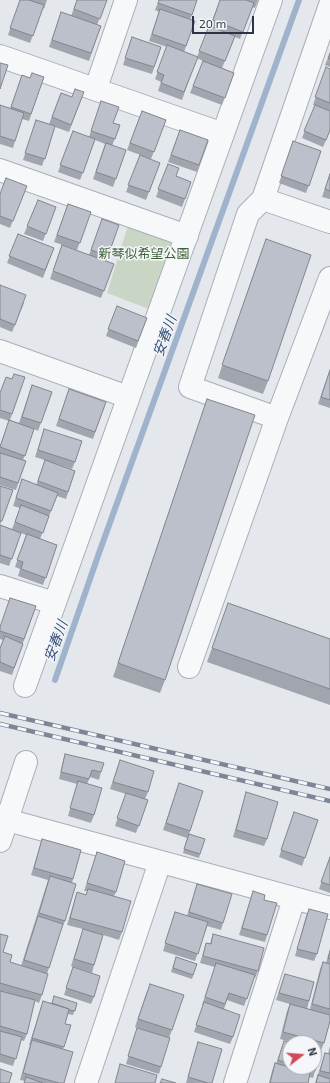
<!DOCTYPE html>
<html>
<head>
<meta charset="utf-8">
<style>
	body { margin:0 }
	#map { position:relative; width:330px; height:1083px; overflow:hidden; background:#e4e7ec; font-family:"Exo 2",sans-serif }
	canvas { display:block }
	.north { position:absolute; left:282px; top:1035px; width:40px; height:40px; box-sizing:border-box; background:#f4f6f9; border:1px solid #a4a8b1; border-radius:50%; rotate:73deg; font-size:11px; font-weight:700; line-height:16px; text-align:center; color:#2b3445 }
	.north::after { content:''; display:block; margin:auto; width:14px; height:18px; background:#d1495b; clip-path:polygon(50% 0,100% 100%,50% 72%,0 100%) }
	.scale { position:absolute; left:192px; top:16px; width:62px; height:18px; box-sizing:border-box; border:2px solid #2b3445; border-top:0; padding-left:5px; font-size:12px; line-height:14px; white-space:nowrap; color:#2b3445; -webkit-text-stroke:3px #f4f6f9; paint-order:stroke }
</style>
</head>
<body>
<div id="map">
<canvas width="330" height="1083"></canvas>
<div class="north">N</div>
<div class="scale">20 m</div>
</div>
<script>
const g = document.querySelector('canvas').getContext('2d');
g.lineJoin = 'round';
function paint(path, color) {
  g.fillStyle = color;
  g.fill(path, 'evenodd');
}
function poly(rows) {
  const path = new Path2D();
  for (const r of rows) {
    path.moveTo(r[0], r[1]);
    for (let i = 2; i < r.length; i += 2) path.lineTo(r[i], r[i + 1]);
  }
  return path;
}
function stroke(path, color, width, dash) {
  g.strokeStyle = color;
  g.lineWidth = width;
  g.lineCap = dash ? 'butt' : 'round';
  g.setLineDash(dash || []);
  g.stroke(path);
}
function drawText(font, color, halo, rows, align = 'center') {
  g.font = font + ' "Exo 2","Noto Sans JP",sans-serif';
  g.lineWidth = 3;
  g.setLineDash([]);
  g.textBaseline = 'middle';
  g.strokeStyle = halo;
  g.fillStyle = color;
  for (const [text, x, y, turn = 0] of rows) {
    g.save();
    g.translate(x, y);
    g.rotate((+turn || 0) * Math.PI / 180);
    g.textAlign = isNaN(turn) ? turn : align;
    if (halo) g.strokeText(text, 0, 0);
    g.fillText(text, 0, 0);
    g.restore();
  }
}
paint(poly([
	[129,222,174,239,149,309,107,293]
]), '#c9d6c5');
stroke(poly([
	[55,680,99,553,299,0]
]), '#9fb4cc', 6);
const minor = poly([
	[330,5,263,199,330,222],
	[0,56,223,134],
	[96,88,126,0],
	[0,170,187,236],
	[0,351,128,397],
	[277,418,330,278],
	[0,586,54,603],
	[189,667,277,418,190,387,248,214,263,199],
	[25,686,271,0],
	[7,820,330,908],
	[0,841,26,762],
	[86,1083,160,862],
	[235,1083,294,899]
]);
stroke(minor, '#a9aeb7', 24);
stroke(minor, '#f7f8fa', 22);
const rail = poly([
	[0,713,330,789],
	[0,724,330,801]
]);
stroke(rail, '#7d8696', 4.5);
stroke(rail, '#f4f6f9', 3, [9]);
paint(poly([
	[20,0,47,0,44,9,43,8,30,43,8,35],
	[77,0,107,0,97,25,101,26,89,61,49,47,61,12,71,16],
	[159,0,197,0,190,20,195,21,184,52,197,57,209,26,210,26,220,0,258,0,255,8,252,7,240,39,235,37,222,68,234,73,222,105,190,93,203,61,197,58,182,100,158,91,161,82,155,79,167,47,149,41,159,12,155,10],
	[132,37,161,47,152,74,123,65],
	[330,53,330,67,325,65],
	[326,67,330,69,330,131,323,147,302,138,315,105,313,105],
	[22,75,30,78,44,77,29,121,22,119,13,148,0,144,0,105,10,109],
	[84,92,69,132,55,127,42,166,23,160,36,120,49,124,61,93,72,97],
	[101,101,113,123,120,125,112,146,126,150,113,187,93,179,105,144,95,140,80,180,58,172,73,131,89,137],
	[142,111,166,120,151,159,127,150],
	[180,130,208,140,197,172,168,162],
	[293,141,321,151,306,193,279,183],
	[140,155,160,163,146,200,126,192],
	[168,164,176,176,191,182,182,207,156,197],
	[330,173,330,199,322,197],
	[27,186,10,228,0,224,0,194],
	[38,200,56,207,43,241,24,234],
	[68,204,91,212,77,250,54,242],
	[102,219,119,225,106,261,114,264,101,298,50,279,62,245,89,255],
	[18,234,54,248,43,278,7,263],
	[261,252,268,381,263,394,218,378],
	[0,285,24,303,12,332,0,327],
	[117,306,147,318,136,348,106,336],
	[330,369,330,408,318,404],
	[25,377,10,420,19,423,32,385,52,392,38,431,34,429,23,460,26,461,16,490,0,485,0,446,9,421,0,418,0,392,12,379],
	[69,389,106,402,93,439,56,426],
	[207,399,165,680,160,693,113,677],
	[44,429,75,462,72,469,35,457],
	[45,460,75,471,66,499,57,496,40,539,57,545,43,585,18,576,20,569,15,567,26,535,21,533,9,566,0,563,0,486,13,490,0,525,12,529,20,508,13,506,22,479,36,485],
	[228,603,330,639,330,705,207,662],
	[36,606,23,643,23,644,12,675,0,671,0,648,3,640,0,639,0,626],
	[65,754,101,772,99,780,90,777,87,784,94,815,91,823,68,816,77,784,59,779,63,761],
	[120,760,148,792,145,799,148,800,136,833,115,826,126,794,110,789],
	[179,783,190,831,189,834,200,854,199,858,183,853,187,838,163,830],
	[246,792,267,839,264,846,233,837,244,800],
	[294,812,318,820,302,866,279,857],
	[42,839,73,879,72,883,65,921,62,928,61,928,47,974,42,995,39,1003,35,1001,27,1034,24,1041,21,1040,13,1066,0,1062,0,934,3,952,10,962,21,966,48,880,31,875],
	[97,852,116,892,114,896,122,932,119,940,100,934,94,965,92,973,71,966,83,929,67,925,77,892,86,895,87,891,84,891],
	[330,857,330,893,319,889],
	[197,884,223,923,221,930,207,926,195,961,163,951,175,912,187,916],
	[253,891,264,900,267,935,265,942,239,935],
	[309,909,317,954,314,961,295,956,306,916],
	[213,934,258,971,255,978,254,978,244,1006,227,1000,224,1009,233,1037,230,1044,194,1032,203,1005,202,1005,215,967,200,963,206,943,210,944],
	[330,949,330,1021,324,1043,321,1050,314,1048,314,1043,294,1043,280,1039,287,1011,290,1004,276,1000,285,974,309,1001,307,1009,310,1009,320,969,323,962,326,963],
	[176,957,197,964,192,979,171,972],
	[73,967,94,997,91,1004,64,995],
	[147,991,172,1030,169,1038,135,1027],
	[43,1001,51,1003,77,1003,73,1015,68,1014,65,1024,71,1025,63,1049,64,1083,24,1083,25,1081,20,1080,30,1045,29,1045],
	[137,1028,161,1067,159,1074,126,1064],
	[284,1041,290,1043,290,1067,314,1067,315,1071,313,1078,309,1077,308,1083,269,1083,272,1071,275,1063,276,1064],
	[198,1042,212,1083,186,1083],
	[330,1046,330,1083,315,1083,325,1053,328,1054]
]), '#a1a5ae');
const building = poly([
	[20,0,29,0,44,5,33,36,10,28,20,0],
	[77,0,107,0,100,19,74,9,77,0],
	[159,0,197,0,192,15,158,3,159,0],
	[220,0,246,0,254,3,243,32,213,20,220,0],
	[160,9,195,21,186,46,152,34,160,9],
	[61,12,101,26,91,53,52,40,61,12],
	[209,26,235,36,225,61,199,51,209,26],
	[132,37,161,47,154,67,125,58,132,37],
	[167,45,198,57,184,92,161,83,164,75,157,72,167,45],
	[330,53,330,59,328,58,330,53],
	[203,61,234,73,225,98,193,86,203,61],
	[0,63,8,65,0,89,0,63],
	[326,67,330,69,330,103,315,97,326,67],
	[32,73,44,77,31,114,11,107,22,75,30,78,32,73],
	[75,89,84,92,71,125,52,117,61,93,72,97,75,89],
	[101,101,119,107,113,123,120,125,115,139,91,131,101,101],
	[0,105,24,113,15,141,0,136,0,105],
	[315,105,330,111,330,130,326,140,304,131,315,105],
	[142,111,166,120,154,152,130,143,142,111],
	[36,120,55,126,45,159,25,153,36,120],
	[180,130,208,140,199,165,171,155,180,130],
	[73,131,95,139,83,173,60,165,73,131],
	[293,141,321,151,309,186,281,176,293,141],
	[106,143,126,150,116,179,96,172,106,143],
	[140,155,160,163,149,192,128,185,140,155],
	[168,164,179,168,176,176,191,182,185,199,158,189,168,164],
	[330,174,330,191,325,189,330,174],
	[6,178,27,186,13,221,0,216,0,194,6,178],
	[38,200,56,207,46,234,27,226,38,200],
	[68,204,91,212,80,243,57,235,68,204],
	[102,219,119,225,108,256,91,250,102,219],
	[18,234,54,248,45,270,9,256,18,234],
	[266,239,311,255,268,381,222,365,266,239],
	[62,245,114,264,104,291,53,271,62,245],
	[0,285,26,295,15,325,0,319,0,285],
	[117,306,147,318,138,341,108,329,117,306],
	[330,370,330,400,321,397,330,370],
	[14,374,25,377,12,414,0,410,0,393,6,377,12,379,14,374],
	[32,385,52,392,41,423,22,417,32,385],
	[69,389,106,402,95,432,59,419,69,389],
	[207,399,255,415,165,680,118,663,207,399],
	[9,420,34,429,25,456,0,447,9,420],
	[44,429,82,441,75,462,38,450,44,429],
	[0,453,26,461,18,483,0,477,0,453],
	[45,460,75,471,68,492,38,481,45,460],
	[22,479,58,493,51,511,16,498,22,479],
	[0,486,13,490,2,521,0,521,0,486],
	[21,505,49,516,43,533,15,522,21,505],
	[0,525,21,533,12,559,0,555,0,525],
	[27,534,57,545,46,578,21,569,23,562,17,560,27,534],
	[10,598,36,606,24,639,0,631,0,627,10,598],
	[228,603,330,639,330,689,212,648,228,603],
	[5,636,23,644,14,668,0,662,0,648,5,636],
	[65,754,104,763,101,772,92,770,89,779,61,772,65,754],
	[120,760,154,771,148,792,113,782,120,760],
	[78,781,102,788,94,815,70,808,78,781],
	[179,783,203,791,190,831,166,823,179,783],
	[246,792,278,802,267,839,236,830,246,792],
	[126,793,148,800,139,826,117,818,126,793],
	[294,812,318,820,305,858,281,850,294,812],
	[189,834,205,839,200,854,184,849,189,834],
	[42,839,81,850,73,879,34,868,42,839],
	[97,852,125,861,116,892,87,883,97,852],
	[330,857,330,885,321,882,330,857],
	[50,876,76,884,65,921,39,913,50,876],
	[197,884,232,894,223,923,189,912,197,884],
	[88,889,131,901,122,932,70,918,77,892,86,895,88,889],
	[253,891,265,895,264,900,277,903,267,935,242,928,253,891],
	[309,909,328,914,317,954,297,949,309,909],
	[175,912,208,922,198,954,165,943,175,912],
	[38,916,63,924,49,968,24,960,38,916],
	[83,929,103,935,94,965,74,959,83,929],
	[0,934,8,936,3,952,12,955,10,962,48,974,42,995,0,983,0,934],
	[213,934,264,948,258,971,203,956,206,943,211,944,213,934],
	[330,951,330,959,328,958,330,951],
	[176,957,197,964,193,975,173,968,176,957],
	[323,962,330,964,330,1009,312,1004,323,962],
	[216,963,255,975,247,999,229,993,225,1004,205,997,216,963],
	[73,967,100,976,94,997,66,988,73,967],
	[285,974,314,982,309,1001,279,993,285,974],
	[150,984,184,995,172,1030,138,1019,150,984],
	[0,991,35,1000,27,1034,0,1026,0,991],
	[54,996,77,1003,75,1011,69,1010,69,1009,52,1003,54,996],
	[43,1001,69,1009,65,1024,71,1025,64,1047,32,1038,43,1001],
	[204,1002,240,1015,233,1037,196,1025,204,1002],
	[290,1004,330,1015,330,1021,324,1043,283,1032,290,1004],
	[137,1028,170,1038,161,1067,128,1056,137,1028],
	[0,1031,22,1037,16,1059,0,1054,0,1031],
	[32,1040,73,1052,64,1083,59,1083,23,1073,32,1040],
	[284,1041,291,1043,290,1043,290,1064,278,1060,284,1041],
	[198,1042,222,1049,212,1083,208,1083,188,1077,198,1042],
	[314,1050,321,1052,315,1071,302,1067,314,1067,314,1050],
	[325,1053,330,1054,330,1073,320,1071,325,1053],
	[275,1063,310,1073,308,1083,270,1083,275,1063],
	[120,1064,157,1075,155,1083,115,1083,120,1064],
	[0,1069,12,1073,9,1083,0,1083,0,1069],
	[318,1075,330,1079,330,1083,316,1083,318,1075],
	[26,1077,43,1083,24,1083,26,1077],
	[162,1079,176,1083,160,1083,162,1079]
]);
paint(building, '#bbc0ca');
stroke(building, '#83868d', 1);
drawText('13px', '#3f6138', '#f4f6f9', [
	["新琴似希望公園",144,254]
]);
drawText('italic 14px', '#34527a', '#f4f6f9', [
	["安春川",165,336,-70],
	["安春川",56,641,-70]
]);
</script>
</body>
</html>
